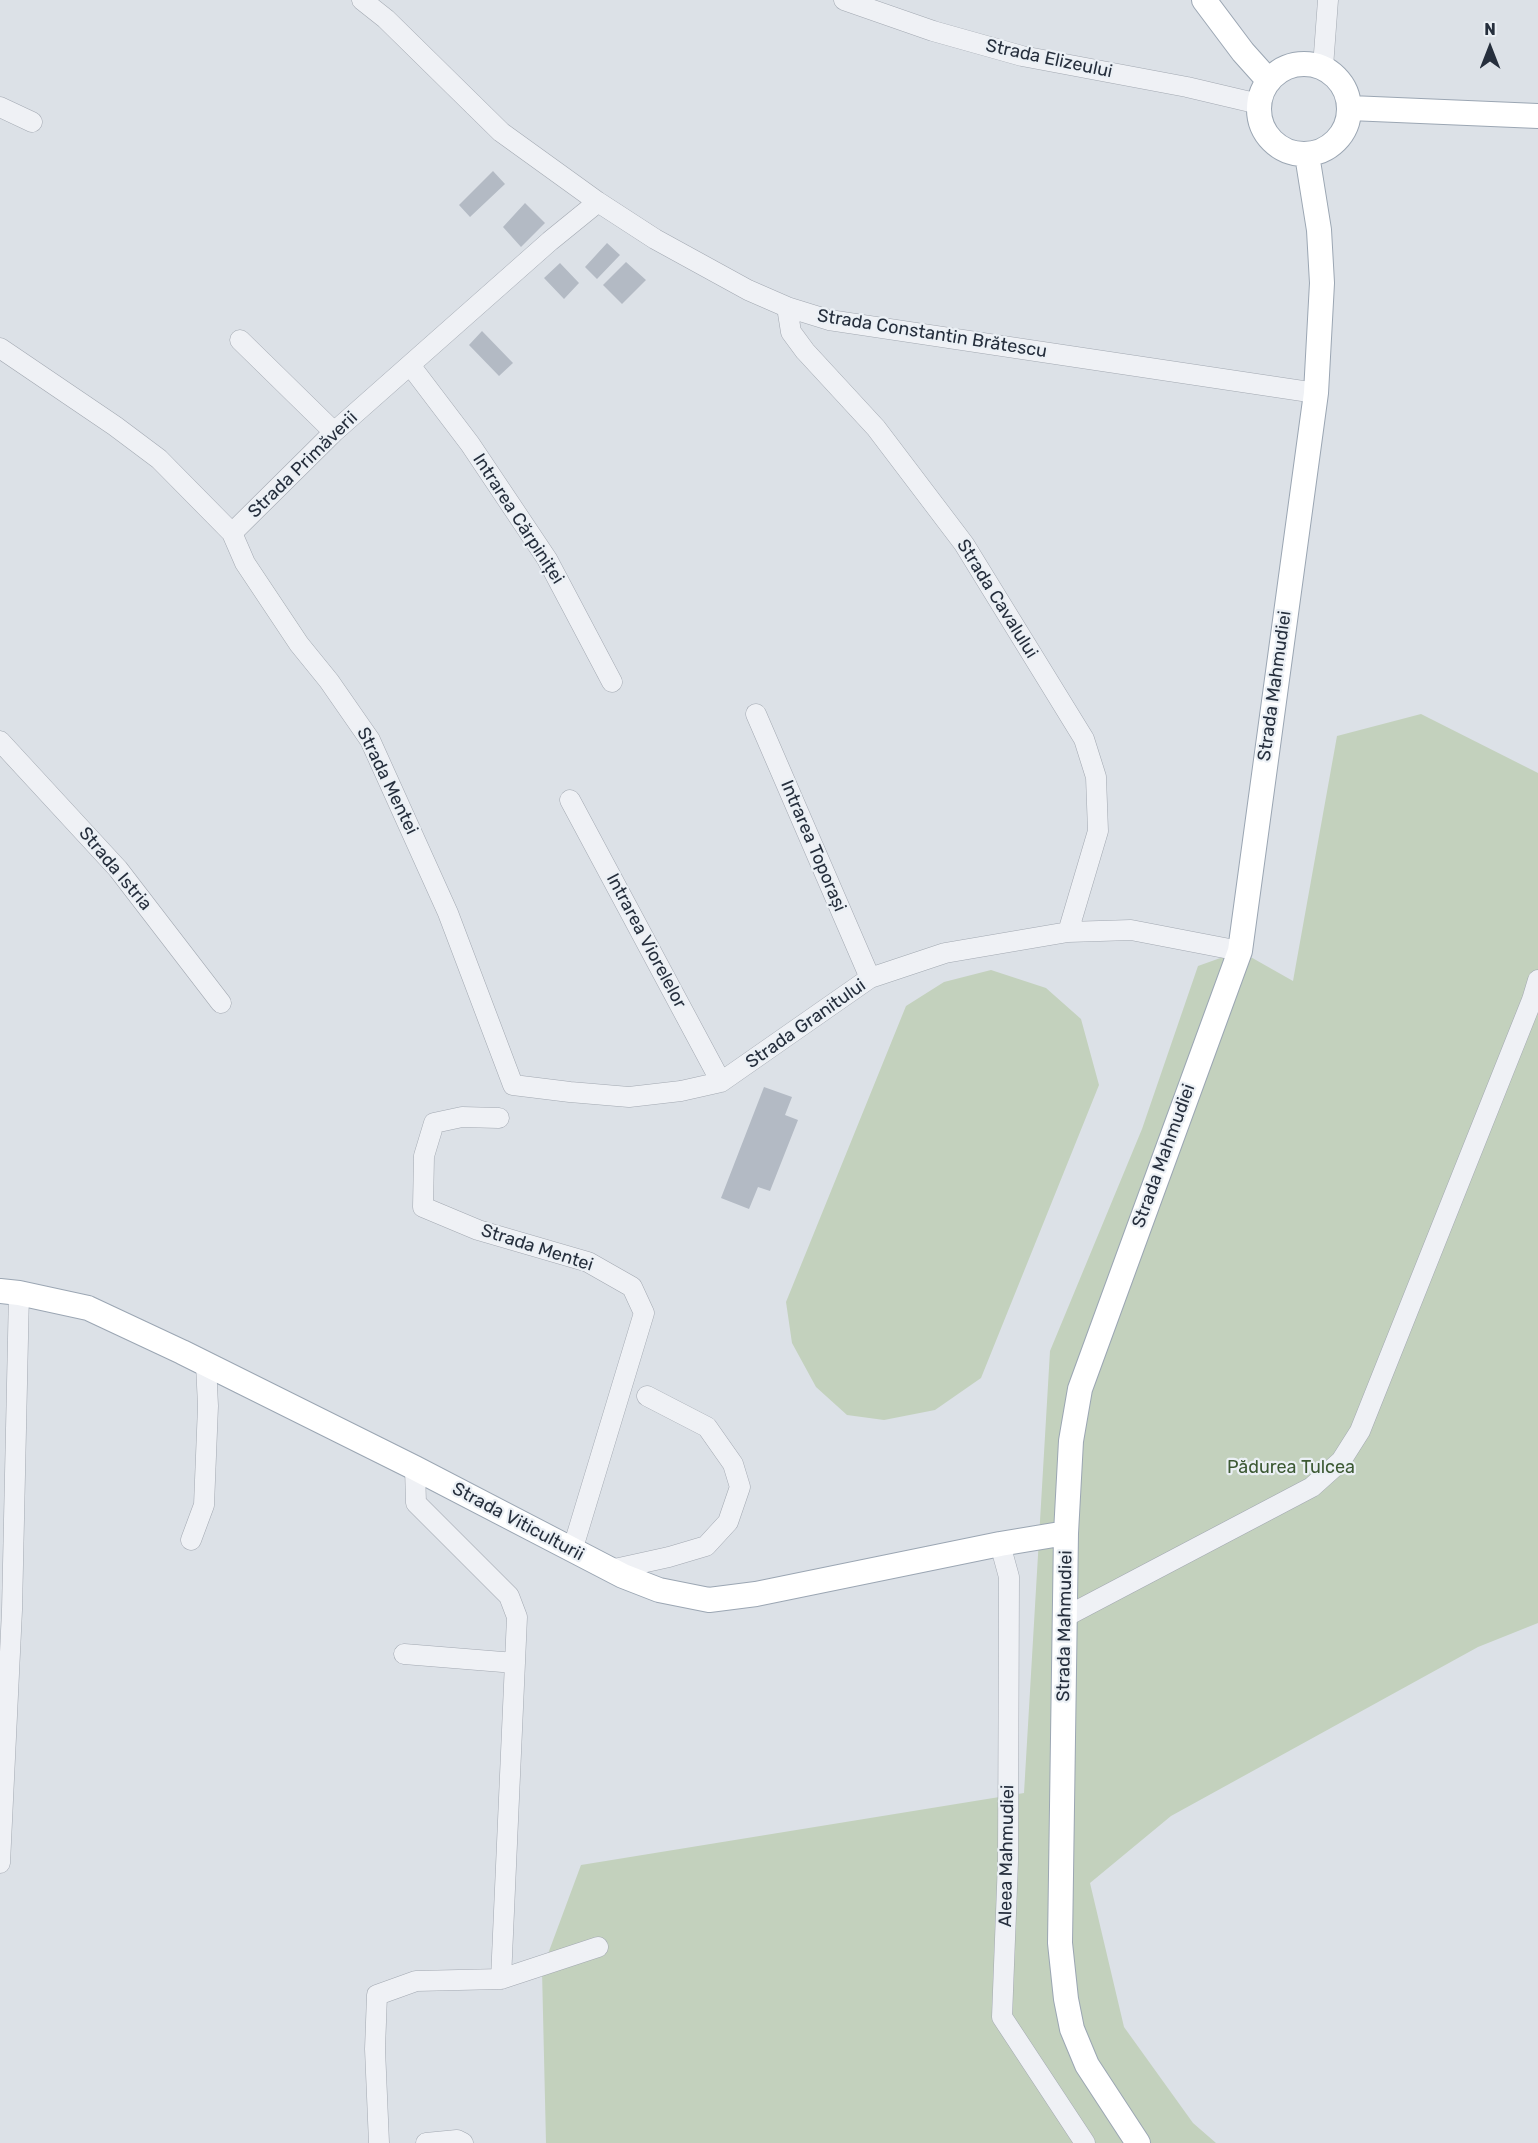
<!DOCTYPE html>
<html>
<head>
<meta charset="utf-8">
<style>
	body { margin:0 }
	#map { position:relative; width:1538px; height:2143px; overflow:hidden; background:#dce1e7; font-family:Rubik,sans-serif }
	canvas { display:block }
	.north { position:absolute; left:1460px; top:18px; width:60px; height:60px; -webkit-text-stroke:4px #ebf0f5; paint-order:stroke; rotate:0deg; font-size:16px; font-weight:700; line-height:24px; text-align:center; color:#262f3d }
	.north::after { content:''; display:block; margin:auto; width:21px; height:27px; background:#262f3d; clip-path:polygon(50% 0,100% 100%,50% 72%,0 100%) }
</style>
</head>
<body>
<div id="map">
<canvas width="1538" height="2143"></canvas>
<div class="north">N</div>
</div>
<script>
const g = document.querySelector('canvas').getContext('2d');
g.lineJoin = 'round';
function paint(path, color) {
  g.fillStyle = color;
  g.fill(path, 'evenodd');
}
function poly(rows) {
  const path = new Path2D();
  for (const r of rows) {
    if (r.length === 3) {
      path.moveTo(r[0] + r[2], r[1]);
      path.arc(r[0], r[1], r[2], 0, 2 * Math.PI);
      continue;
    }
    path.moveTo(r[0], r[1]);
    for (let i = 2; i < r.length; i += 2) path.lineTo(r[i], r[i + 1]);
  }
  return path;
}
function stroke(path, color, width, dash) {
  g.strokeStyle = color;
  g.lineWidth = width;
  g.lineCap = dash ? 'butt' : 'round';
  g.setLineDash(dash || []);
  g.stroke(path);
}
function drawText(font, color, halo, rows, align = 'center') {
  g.font = font + ' Rubik,sans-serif';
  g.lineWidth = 4.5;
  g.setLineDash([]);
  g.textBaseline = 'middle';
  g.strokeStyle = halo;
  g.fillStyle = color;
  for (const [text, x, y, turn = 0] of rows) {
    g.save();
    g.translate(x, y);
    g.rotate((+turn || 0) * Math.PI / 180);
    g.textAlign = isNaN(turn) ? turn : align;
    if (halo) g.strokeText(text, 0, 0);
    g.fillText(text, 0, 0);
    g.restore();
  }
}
paint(poly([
	[1421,714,1538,773,1538,1623,1478,1647,1171,1816,1090,1883,1124,2027,1193,2123,1216,2143,546,2143,542,1970,581,1865,1024,1793,1050,1351,1142,1129,1198,966,1240,951,1293,981,1337,736],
	[991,970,1046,988,1081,1019,1099,1085,981,1378,935,1410,884,1420,847,1415,816,1387,792,1343,786,1302,906,1006,944,982]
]), '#c3d1bd');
paint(poly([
	[493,171,505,184,470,217,459,205],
	[525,203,545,223,521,247,503,227],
	[607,243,620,255,597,279,585,267],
	[626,262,646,280,622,304,603,285],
	[560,263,579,283,564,299,544,278],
	[482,331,513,363,499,376,469,345],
	[764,1087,792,1097,785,1115,798,1120,770,1191,758,1187,749,1209,721,1198]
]), '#b3bac4');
const minor = poly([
	[362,0,386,19,501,132,598,202,655,239,748,290,787,307,829,320,1316,393],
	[844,0,933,31,1022,56,1187,87,1259,104],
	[1323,67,1328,0],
	[0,107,32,122],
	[787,307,791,332,805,351,876,428,964,544,1084,739,1096,777,1098,831,1068,932],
	[240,340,334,432],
	[0,348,115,426,159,459,232,533,245,563,299,644,329,681,370,740,448,913,513,1085,570,1092,629,1097,681,1091,721,1082,870,978,945,953,1068,932,1131,930,1240,951],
	[410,365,470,444,547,559,612,682],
	[232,533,334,432,550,241,598,202],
	[756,714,870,978],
	[0,741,118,869,221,1003],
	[570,800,721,1082],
	[499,1118,462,1117,434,1123,424,1156,423,1207,478,1230,588,1262,632,1287,644,1313,572,1551],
	[415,1468,416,1503,509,1596,517,1617,501,1979],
	[191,1540,204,1505,208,1406,206,1364],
	[1000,1544,1009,1577,1008,1861,1002,2017,1085,2143],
	[610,1570,669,1557,706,1546,728,1522,740,1487,733,1464,707,1427,647,1396],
	[1065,1617,1312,1487,1341,1461,1360,1431,1532,1000,1538,980],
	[404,1654,515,1663],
	[0,1863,12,1610,19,1293],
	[379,2143,375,2049,377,1995,416,1981,501,1979,598,1947],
	[426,2143,457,2140,463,2143]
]);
const major = poly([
	[1204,0,1243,52,1269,81],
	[1304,109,45],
	[1350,108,1538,116],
	[0,1291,19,1293,88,1308,182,1352,415,1468,623,1576,659,1590,709,1600,756,1594,1000,1544,1066,1533],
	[1138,2143,1087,2065,1072,2029,1066,1999,1060,1943,1066,1533,1071,1441,1080,1389,1240,951,1316,393,1322,283,1319,230,1307,155]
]);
stroke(minor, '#a2a8b1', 21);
stroke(major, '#9ba6b3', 26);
stroke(minor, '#eff1f5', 20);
stroke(major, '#fff', 24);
drawText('18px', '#262f3d', '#ebf0f5', [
	["Strada Elizeului",1049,59,12],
	["Strada Constantin Brătescu",932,334,9],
	["Strada Primăverii",303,465,-44],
	["Intrarea Cărpiniței",518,519,57],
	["Strada Cavalului",997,599,58],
	["Strada Mahmudiei",1275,686,-82],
	["Strada Mentei",387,781,64],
	["Intrarea Toporași",813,846,67],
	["Strada Istria",115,869,50],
	["Intrarea Viorelelor",646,941,62],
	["Strada Granitului",806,1024,-35],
	["Strada Mahmudiei",1164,1156,-70],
	["Strada Mentei",537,1248,18],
	["Strada Viticulturii",518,1522,28],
	["Strada Mahmudiei",1065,1626,-89],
	["Aleea Mahmudiei",1007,1856,-89]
]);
drawText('18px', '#3c5933', '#ebf0f5', [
	["Pădurea Tulcea",1291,1468]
]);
</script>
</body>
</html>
